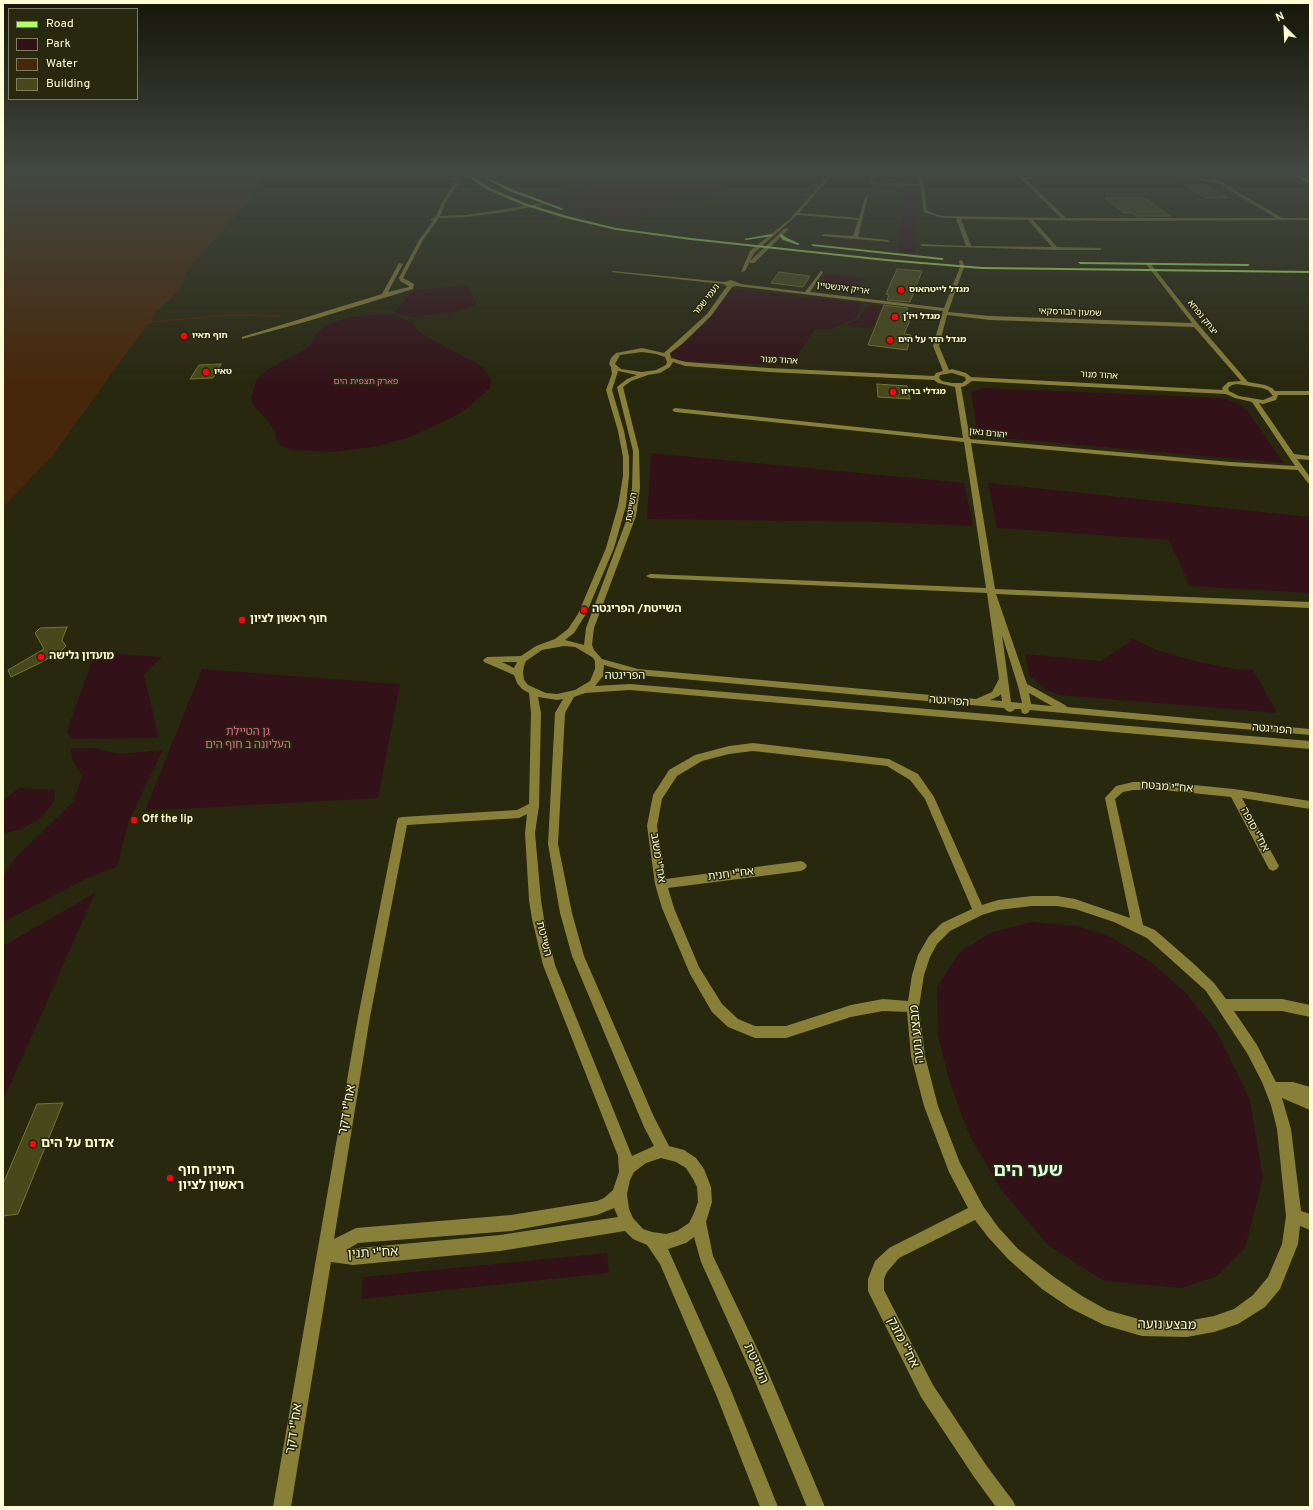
<!DOCTYPE html>
<html>
<head>
<meta charset="utf-8">
<style>
	body { margin:0 }
	#map { position:relative; width:1313px; height:1510px; overflow:hidden; background:#28280f; font-family:Overpass,sans-serif }
	canvas { display:block }
	.frame { position:absolute; inset:0; border:4px solid #fffdd6; pointer-events:none }
	.legend { position:absolute; left:8px; top:8px; width:130px; height:92px; box-sizing:border-box; background:#28280f; border:1px solid #7e7d5f; margin:0; padding:5px 7px; list-style:none; font-size:12px; color:#fffdd6 }
	.legend li { display:flex; align-items:center; gap:8px; height:20px }
	.legend b { width:20px; border:1px solid #7e7d5f }
	.north { position:absolute; left:1265px; top:8px; width:40px; height:40px; -webkit-text-stroke:3px #28280f; paint-order:stroke; rotate:336deg; font-size:11px; font-weight:700; line-height:16px; text-align:center; color:#fffdd6 }
	.north::after { content:''; display:block; margin:auto; width:14px; height:18px; background:#fffdd6; clip-path:polygon(50% 0,100% 100%,50% 72%,0 100%) }
</style>
</head>
<body>
<div id="map">
<canvas width="1313" height="1510"></canvas>
<div class="frame"></div>
<ul class="legend">
<li><b style="height:5px;background:#b3ff5d"></b>Road</li>
<li><b style="height:11px;background:#321218"></b>Park</li>
<li><b style="height:11px;background:#472709"></b>Water</li>
<li><b style="height:11px;background:#47491a"></b>Building</li>
</ul>
<div class="north">N</div>
</div>
<script>
const g = document.querySelector('canvas').getContext('2d');
g.lineJoin = 'round';
function paint(path, color) {
  g.fillStyle = color;
  g.fill(path, 'evenodd');
}
function poly(rows) {
  const path = new Path2D();
  for (const r of rows) {
    path.moveTo(r[0], r[1]);
    for (let i = 2; i < r.length; i += 2) path.lineTo(r[i], r[i + 1]);
  }
  return path;
}
function stroke(path, color, width, dash) {
  g.strokeStyle = color;
  g.lineWidth = width;
  g.lineCap = dash ? 'butt' : 'round';
  g.setLineDash(dash || []);
  g.stroke(path);
}
function drawText(font, color, halo, rows, align = 'center') {
  g.font = font + ' Overpass,"Noto Sans Hebrew",sans-serif';
  g.lineWidth = 3;
  g.setLineDash([]);
  g.textBaseline = 'middle';
  g.strokeStyle = halo;
  g.fillStyle = color;
  for (const [text, x, y, turn = 0] of rows) {
    g.save();
    g.translate(x, y);
    g.rotate((+turn || 0) * Math.PI / 180);
    g.textAlign = isNaN(turn) ? turn : align;
    if (halo) g.strokeText(text, 0, 0);
    g.fillText(text, 0, 0);
    g.restore();
  }
}
paint(poly([
	[601,172,736,172,739,173,703,201,646,212,626,221,588,213,536,196,588,184],
	[908,172,921,172,915,254,898,252],
	[932,172,988,172,993,178,934,176],
	[826,274,864,278,857,295,818,290],
	[467,285,477,305,455,312,413,317,394,312,413,291],
	[735,289,863,303,856,318,831,329,815,329,791,365,685,361,680,361,671,356,671,353,677,350,705,324,729,292],
	[873,305,900,308,900,310,881,308,872,329,845,325,859,319,865,307],
	[384,314,395,315,412,323,418,331,431,339,478,364,483,368,491,379,490,388,466,409,449,419,410,437,379,446,334,452,291,450,280,445,276,439,275,431,267,420,253,405,251,397,257,379,267,370,306,349,313,342,318,332,326,325,351,317],
	[983,388,1222,398,1240,404,1246,409,1284,463,978,436,971,392],
	[651,453,964,483,973,526,878,522,647,519],
	[988,483,1310,517,1310,593,1190,586,1169,540,997,528],
	[1131,638,1159,651,1203,663,1235,669,1253,670,1277,713,1060,695,1048,691,1030,676,1025,654,1101,661,1127,644],
	[95,652,162,657,144,675,159,738,72,739,67,731],
	[202,669,400,684,378,798,145,811],
	[71,748,93,748,119,754,163,750,129,820,117,867,90,877,3,922,3,877,16,857,73,802,82,776,72,760],
	[19,788,55,790,54,802,38,820,20,830,3,833,3,800],
	[95,893,3,1101,3,946],
	[1032,922,1077,926,1111,937,1152,963,1187,994,1217,1032,1250,1100,1263,1178,1245,1248,1217,1276,1182,1288,1104,1281,1048,1245,1000,1188,968,1132,949,1080,938,1036,937,987,959,953,990,933],
	[607,1253,609,1273,361,1299,363,1277]
]), '#321218');
paint(poly([
	[3,172,266,172,259,182,249,202,188,268,179,291,157,311,52,456,3,507]
]), '#472709');
stroke(poly([
	[149,322,230,315,280,316]
]), '#472709', 2);
const building = poly([
	[1185,185,1206,185,1227,198,1205,198,1185,185],
	[1105,198,1145,198,1170,216,1137,216,1133,213,1124,213,1105,198],
	[897,269,922,271,910,302,887,300,889,295,886,294,897,269],
	[779,272,810,276,803,287,771,283,779,272],
	[884,305,908,308,906,312,913,313,904,334,911,335,907,350,868,345,884,305],
	[221,364,213,378,190,379,199,365,221,364],
	[877,384,907,386,910,399,878,397,877,384],
	[67,627,62,640,66,646,61,651,40,663,11,677,8,670,44,649,35,633,40,628,67,627],
	[63,1103,18,1214,3,1216,3,1184,37,1104,63,1103]
]);
paint(building, '#47491a');
stroke(building, '#73762c', 1);
paint(poly([
	[831,172,835,172,799,213,859,218,865,197,868,196,858,237,888,240,890,242,822,236,824,234,853,236,858,220,797,215,754,253,745,271,741,272,750,251,790,219,831,172],
	[872,172,873,182,920,184,918,172,922,172,927,210,935,214,943,216,1061,218,1014,172,1018,172,1023,177,1201,178,1213,180,1200,172,1205,172,1282,218,1310,218,1310,220,1124,221,1033,220,1057,247,1100,248,1102,249,1100,250,1056,250,922,246,920,244,966,246,956,218,943,218,924,212,920,186,870,184,869,173,872,172],
	[1026,179,1201,180,1219,184,1276,218,1066,218,1026,179],
	[961,219,1028,220,1052,247,971,246,961,219],
	[453,178,461,179,445,204,440,216,466,215,544,203,546,204,506,212,466,217,439,218,423,240,403,278,414,284,413,289,305,322,242,339,242,337,382,294,399,263,403,264,388,292,409,287,409,286,400,281,399,278,419,240,433,221,430,220,436,216,441,204,456,180,452,180,453,178],
	[785,228,789,229,754,263,750,263,750,261,785,228],
	[961,260,963,261,964,267,948,312,990,316,1192,323,1146,264,1150,263,1198,324,1248,382,1265,385,1272,388,1275,391,1310,391,1310,395,1278,395,1276,400,1263,404,1259,403,1294,454,1310,456,1310,460,1297,459,1310,477,1310,484,1308,483,1298,470,1231,466,971,443,995,589,1310,602,1310,608,996,594,1027,684,1065,705,1067,707,1310,729,1310,735,1030,710,1028,713,1025,714,1022,713,1021,709,1015,709,1013,711,1010,712,1007,711,1004,708,638,675,604,665,603,676,595,686,630,684,1142,727,1310,741,1310,749,630,690,585,693,574,697,565,713,558,844,572,913,584,956,654,1117,669,1146,684,1150,696,1158,704,1169,711,1187,712,1202,706,1222,713,1256,766,1367,825,1507,807,1507,754,1379,701,1262,694,1237,686,1243,668,1249,730,1388,778,1507,760,1507,717,1397,660,1264,647,1245,633,1239,625,1231,500,1251,353,1265,331,1262,291,1507,273,1507,358,1017,397,821,398,818,402,817,517,810,529,804,531,713,529,693,522,689,517,683,514,675,484,662,483,660,487,657,521,656,536,646,555,639,568,629,578,614,606,548,618,506,623,476,623,457,618,431,606,390,612,374,611,367,609,364,611,358,616,353,642,348,664,353,707,314,727,286,723,284,611,272,613,271,724,282,731,280,741,284,805,292,821,271,823,272,810,292,944,308,960,267,959,261,961,260],
	[736,286,943,311,933,346,943,371,936,373,934,376,769,368,686,362,671,358,670,353,682,344,711,316,732,287,736,286],
	[947,315,990,320,1194,327,1241,381,1228,382,1222,388,1223,390,971,377,966,373,952,369,949,370,939,346,947,315],
	[642,352,656,354,665,357,667,362,666,365,656,370,642,372,621,369,615,364,620,355,642,352],
	[673,362,685,366,769,372,934,380,938,383,955,387,963,438,675,408,672,410,675,412,964,442,986,588,650,574,646,576,650,578,987,593,999,679,992,692,976,699,638,669,602,659,594,650,592,645,594,628,636,516,640,488,639,451,623,387,631,381,648,375,660,373,670,367,673,362],
	[618,371,637,375,627,379,617,387,633,451,632,488,628,516,586,628,584,645,565,640,574,633,586,614,614,548,626,506,629,476,629,457,624,431,612,390,618,371],
	[952,373,965,377,966,380,962,383,952,383,942,381,939,378,940,375,952,373],
	[972,381,1226,394,1235,398,1252,402,1295,466,1231,462,970,439,961,387,965,386,972,381],
	[1237,384,1262,388,1268,390,1273,396,1263,400,1239,396,1229,391,1228,388,1232,385,1237,384],
	[1002,635,1018,686,1022,703,1011,702,1002,635],
	[564,646,575,647,592,657,595,661,595,669,590,681,575,690,557,694,546,693,528,685,524,680,523,673,524,666,526,661,542,650,564,646],
	[502,662,517,662,514,668,502,662],
	[1029,693,1052,706,1031,704,1029,693],
	[1001,694,1002,701,990,700,999,696,1001,694],
	[538,697,557,700,563,699,555,713,548,844,560,913,572,956,644,1127,654,1146,632,1156,555,965,544,919,541,900,535,833,539,806,541,713,538,697],
	[527,814,525,833,529,900,532,919,543,965,618,1156,619,1172,613,1190,604,1198,597,1201,511,1215,356,1228,334,1239,370,1017,407,825,519,818,527,814],
	[661,1158,676,1162,686,1168,693,1179,697,1187,698,1202,694,1213,689,1223,677,1231,666,1234,652,1232,643,1229,633,1218,629,1209,627,1194,630,1180,634,1172,646,1163,661,1158],
	[614,1208,618,1217,500,1235,348,1249,358,1243,511,1231,597,1215,614,1208],
	[753,743,889,759,918,774,934,797,982,905,998,900,1032,896,1057,896,1075,899,1130,918,1105,798,1116,786,1133,782,1163,782,1234,789,1310,801,1310,809,1242,798,1279,866,1277,869,1273,871,1269,869,1231,797,1163,790,1133,790,1123,792,1115,799,1143,925,1155,930,1194,964,1214,983,1226,999,1282,999,1310,1005,1310,1017,1282,1011,1234,1011,1257,1045,1276,1082,1293,1082,1310,1087,1310,1110,1282,1098,1291,1129,1301,1211,1310,1214,1310,1230,1300,1226,1298,1244,1280,1289,1265,1307,1238,1324,1214,1332,1187,1337,1142,1336,1104,1325,1070,1308,1042,1289,1008,1259,988,1237,975,1220,899,1258,887,1272,884,1279,884,1290,933,1385,986,1465,1013,1501,1016,1507,996,1507,974,1477,921,1397,868,1291,868,1279,875,1261,889,1248,968,1208,949,1172,924,1106,911,1056,907,1012,883,1011,851,1017,786,1038,755,1038,728,1027,712,1012,690,974,662,908,655,884,647,826,653,795,669,770,695,755,729,746,753,743],
	[753,751,887,766,910,780,925,799,972,909,942,923,929,936,918,955,912,975,908,1001,883,999,851,1005,786,1026,755,1026,738,1019,722,1004,699,967,674,908,668,888,801,871,805,869,807,866,805,863,801,861,666,879,657,826,662,799,677,776,702,761,729,754,753,751],
	[1032,906,1057,906,1075,909,1114,922,1147,938,1206,991,1247,1053,1262,1082,1271,1105,1277,1129,1286,1216,1282,1244,1268,1277,1253,1295,1234,1309,1214,1316,1187,1321,1142,1320,1107,1310,1082,1296,1054,1277,1018,1249,998,1227,983,1206,960,1163,938,1106,925,1056,919,1007,924,975,930,957,937,944,950,931,982,915,998,910,1032,906]
]), '#887f38');
paint(poly([
	[461,172,466,172,488,187,525,203,567,216,616,228,691,238,886,259,982,267,1310,271,1310,273,982,269,886,261,691,240,616,230,565,218,523,205,486,189,461,172],
	[473,172,478,172,509,188,564,209,561,210,507,190,473,172],
	[1288,172,1293,172,1310,181,1310,184,1288,172],
	[771,234,773,236,746,240,744,239,771,234],
	[781,234,787,238,800,244,798,245,783,240,779,235,781,234],
	[811,244,942,258,944,259,942,260,813,246,811,244],
	[1078,262,1248,264,1250,265,1248,266,1080,264,1078,262]
]), '#b3ff5d');
stroke(poly([
	[1295,172,1310,180]
]), '#ff0210', 1);
const sky = g.createLinearGradient(0, 0, 0, 384);
sky.addColorStop(0, '#161608');
sky.addColorStop(0.45, '#424842');
sky.addColorStop(1, '#42484200');
g.fillStyle = sky;
g.fillRect(0, 0, 1313, 384);
for (const [x, y, r, color] of [
	[901,290,4,"#ff0210"],
	[895,317,4,"#ff0210"],
	[184,336,4,"#ff0210"],
	[890,340,4,"#ff0210"],
	[206,372,4,"#ff0210"],
	[893,392,4,"#ff0210"],
	[584,610,4,"#ff0210"],
	[242,620,4,"#ff0210"],
	[41,657,4,"#ff0210"],
	[134,820,4,"#ff0210"],
	[33,1144,4,"#ff0210"],
	[170,1178,4,"#ff0210"]
]) {
  const dot = new Path2D();
  dot.arc(x, y, r, 0, 2 * Math.PI);
  g.fillStyle = color;
  g.fill(dot);
  stroke(dot, '#28280f', 1.5);
}
drawText('9px', '#fffdd6', '#28280f', [
	["אריק אינשטיין",843,289,7],
	["נעמי שמר",707,300,-52],
	["שמעון הבורסקאי",1070,313,2],
	["יצחק נפחא",1202,318,51],
	["אהוד מנור",779,361,3],
	["אהוד מנור",1099,376,3],
	["יהורם גאון",988,434,6],
	["השייטת",632,507,-79]
]);
drawText('bold 9px', '#fffdd6', '#28280f', [
	["מגדל לייטהאוס",909,290],
	["מגדל ויז'ן",903,317],
	["חוף תאיו",192,336],
	["מגדל הדר על הים",898,340],
	["טאיו",214,372],
	["מגדלי בריזו",901,392]
], 'left');
drawText('9px', '#e56599', '#28280f', [
	["פארק תצפית הים",366,382]
]);
drawText('bold 11px', '#fffdd6', '#28280f', [
	["השייטת/ הפריגטה",592,610],
	["חוף ראשון לציון",250,620],
	["מועדון גלישה",49,657],
	["Off the lip",142,820]
], 'left');
drawText('11px', '#fffdd6', '#28280f', [
	["הפריגטה",625,677],
	["הפריגטה",949,702,5],
	["הפריגטה",1272,730,5],
	["אח\"י מבטח",1167,788,4],
	["אח\"י סופה",1254,830,62],
	["אח\"י משגב",657,858,81],
	["אח\"י חנית",731,875,-7],
	["השייטת",543,939,76]
]);
drawText('11px', '#e56599', '#28280f', [
	["גן הטיילת",248,733],
	["העליונה ב חוף הים",248,746]
]);
drawText('13px', '#fffdd6', '#28280f', [
	["מבצע נועה",918,1034,-96],
	["אח\"י דקר",348,1110,-80],
	["אח\"י תנין",373,1254,-3],
	["מבצע נועה",1167,1326,1],
	["אח\"י מזנק",902,1343,63],
	["השייטת",755,1364,66],
	["אח\"י דקר",295,1429,-81]
]);
drawText('bold 13px', '#fffdd6', '#28280f', [
	["אדום על הים",41,1144],
	["חיניון חוף",178,1171],
	["ראשון לציון",178,1186]
], 'left');
drawText('bold 18px', '#d8ffe0', '#28280f', [
	["שער הים",1028,1172]
]);
</script>
</body>
</html>
